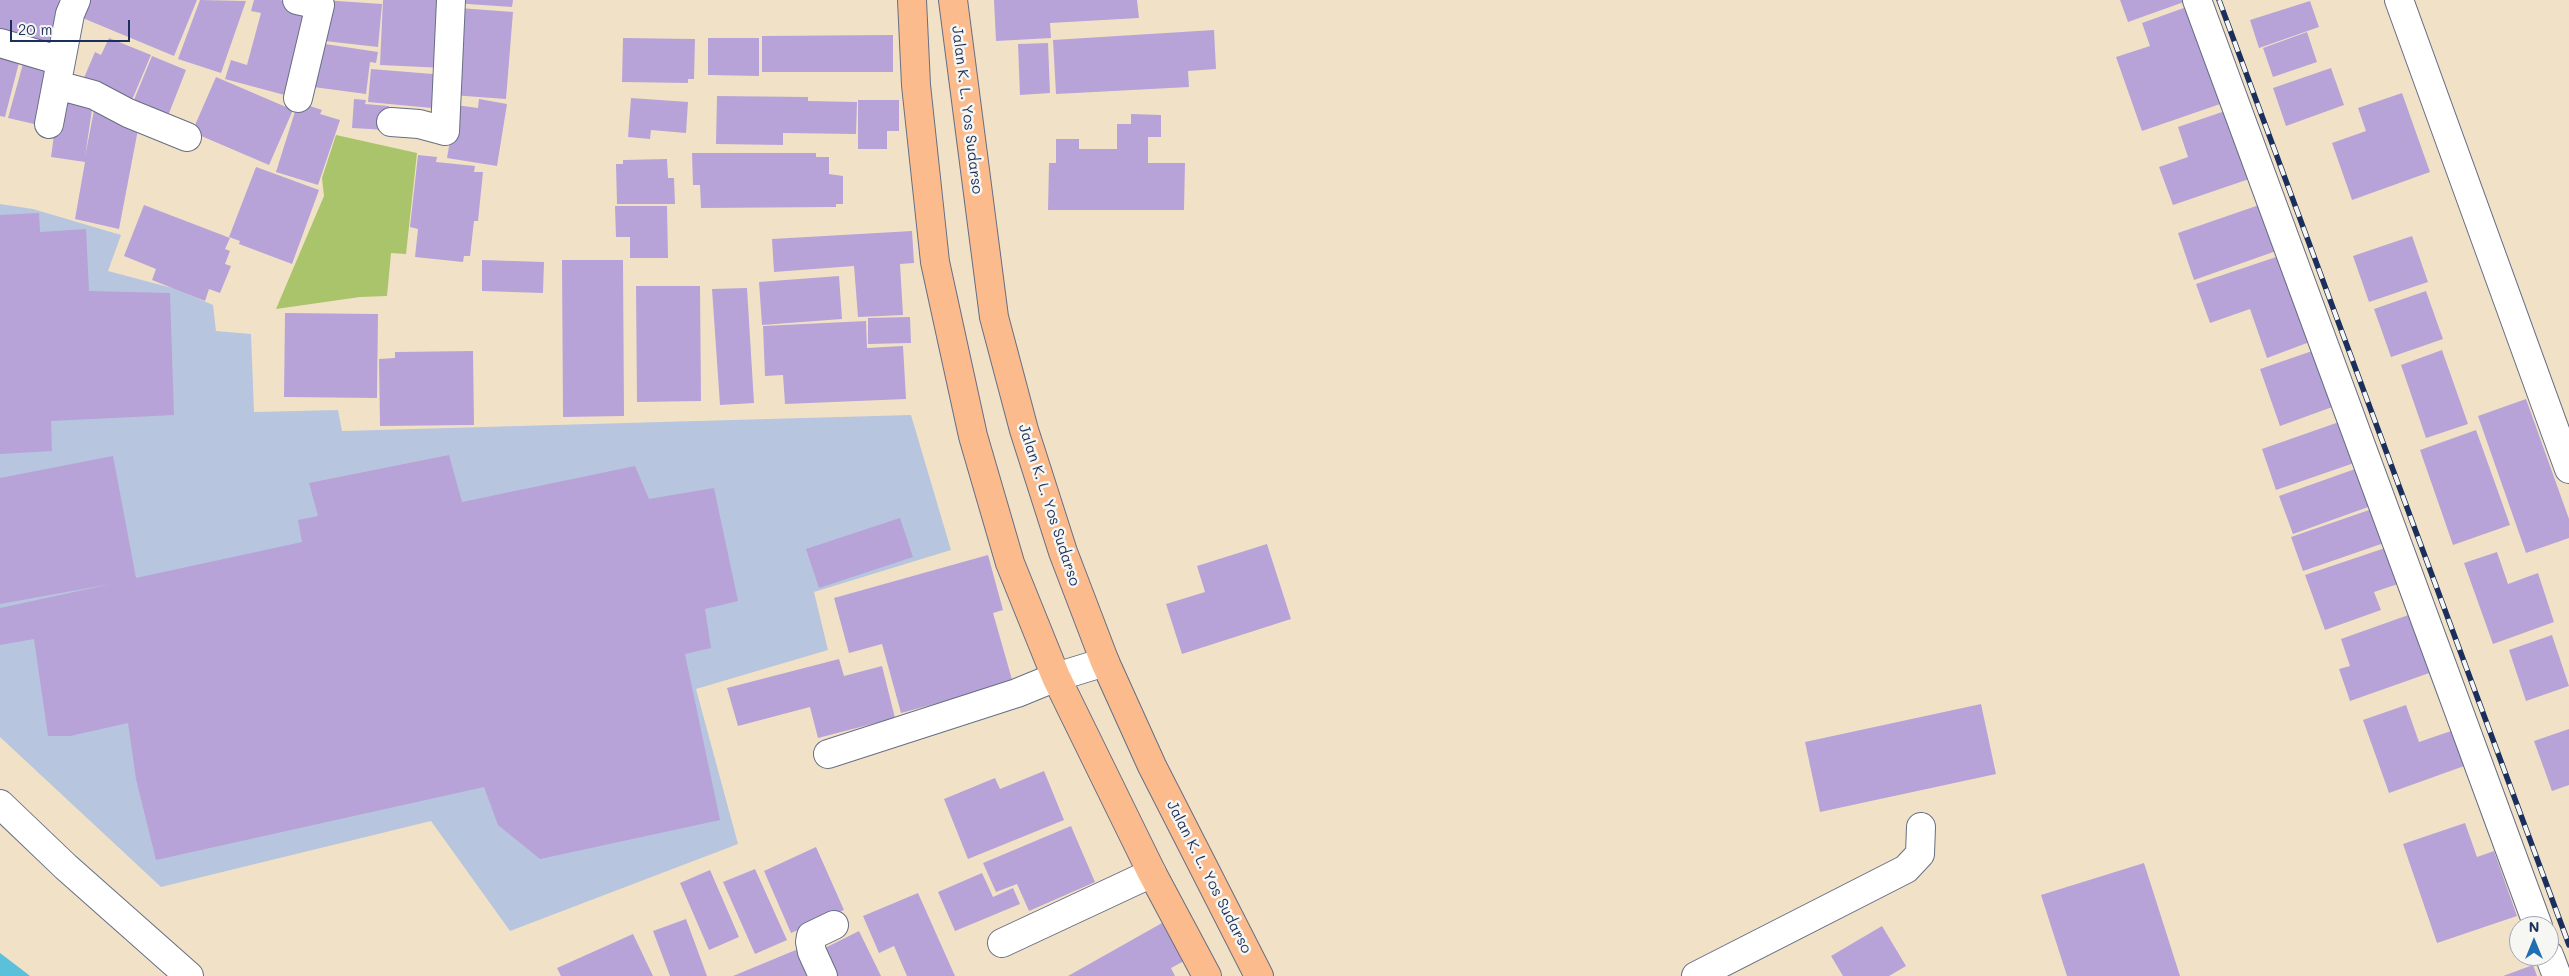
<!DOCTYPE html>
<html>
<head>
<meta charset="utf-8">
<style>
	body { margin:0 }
	#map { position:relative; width:2569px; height:976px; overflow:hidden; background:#f1e2c7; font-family:Mali,sans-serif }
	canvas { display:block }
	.north { position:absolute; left:2509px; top:916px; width:50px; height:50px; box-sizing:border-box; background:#f6f6f2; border:1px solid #9ea6b7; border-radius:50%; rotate:0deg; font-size:14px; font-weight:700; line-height:20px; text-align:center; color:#1b2f5e }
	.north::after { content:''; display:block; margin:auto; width:18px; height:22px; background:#1f6fb2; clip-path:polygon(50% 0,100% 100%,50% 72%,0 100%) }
	.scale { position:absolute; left:10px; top:20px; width:120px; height:22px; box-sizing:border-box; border:2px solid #1b2f5e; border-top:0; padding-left:6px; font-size:15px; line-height:18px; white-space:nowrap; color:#1b2f5e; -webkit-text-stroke:4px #f6f6f2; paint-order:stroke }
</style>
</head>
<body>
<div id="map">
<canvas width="2569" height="976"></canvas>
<div class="north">N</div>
<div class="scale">20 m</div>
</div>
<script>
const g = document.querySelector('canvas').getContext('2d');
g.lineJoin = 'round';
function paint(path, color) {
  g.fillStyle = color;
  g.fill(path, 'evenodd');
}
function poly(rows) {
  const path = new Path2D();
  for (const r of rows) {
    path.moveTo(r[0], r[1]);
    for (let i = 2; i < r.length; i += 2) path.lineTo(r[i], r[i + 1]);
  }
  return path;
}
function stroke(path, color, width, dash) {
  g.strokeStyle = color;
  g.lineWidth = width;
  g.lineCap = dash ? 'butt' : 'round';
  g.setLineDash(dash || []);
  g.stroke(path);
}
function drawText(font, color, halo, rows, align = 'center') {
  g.font = font + ' Mali,sans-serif';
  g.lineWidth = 5;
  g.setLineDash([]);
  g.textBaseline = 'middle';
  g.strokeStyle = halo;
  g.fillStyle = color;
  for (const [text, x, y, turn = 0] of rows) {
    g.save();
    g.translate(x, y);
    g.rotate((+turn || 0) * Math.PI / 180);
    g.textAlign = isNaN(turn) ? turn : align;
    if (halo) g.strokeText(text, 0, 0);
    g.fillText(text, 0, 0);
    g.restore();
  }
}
paint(poly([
	[0,204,33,209,121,235,108,271,176,289,213,305,216,331,251,334,254,412,338,410,342,431,911,415,951,550,814,592,828,650,696,689,738,844,510,931,431,821,161,887,0,737]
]), '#b8c5de');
paint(poly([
	[336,135,417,153,406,254,391,253,387,296,360,297,276,309,324,196,322,178]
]), '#a9c46a');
paint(poly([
	[0,953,25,972,30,976,0,976]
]), '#5bc0d9');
paint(poly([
	[0,0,58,0,68,4,59,59,0,38],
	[79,0,197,0,174,56,73,14],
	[200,0,246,1,221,73,178,59],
	[254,0,280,0,316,10,292,97,225,79,231,60,247,65,261,13,251,11],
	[322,0,382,4,378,47,316,40],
	[383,0,447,0,445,68,380,65],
	[453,0,513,0,512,7,453,3],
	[994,0,1137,0,1139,18,1050,23,1051,38,996,41],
	[2120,0,2184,0,2184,2,2128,22],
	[2310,1,2319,27,2259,48,2250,20],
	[2192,5,2226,102,2142,131,2116,57,2150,46,2142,23],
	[459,8,513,12,506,99,452,95],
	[1214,30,1216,69,1188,71,1189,87,1056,94,1053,40],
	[2307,32,2317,62,2273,77,2263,48],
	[893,35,893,72,762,72,762,36],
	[109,38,151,55,129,107,80,87,95,52,101,55],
	[623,38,695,39,694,79,688,79,688,83,622,82],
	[708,38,759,38,759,76,708,75],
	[312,42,378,52,376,63,370,62,366,94,306,86],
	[1048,43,1050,93,1020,95,1018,44],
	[22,51,5,117,0,116,0,55],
	[26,53,57,61,43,126,8,118],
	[152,56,186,70,164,126,129,112],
	[2331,68,2344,105,2286,126,2273,88],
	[371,69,445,75,443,109,368,102],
	[216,77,293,110,269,165,192,132],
	[60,92,94,96,85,157,95,105,140,119,119,229,75,219,85,162,51,157],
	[2402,93,2430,172,2352,200,2332,143,2366,131,2358,108],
	[717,96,808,97,808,101,857,102,856,134,783,133,783,145,716,144],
	[631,98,688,102,686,133,651,130,650,139,628,137],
	[354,99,366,100,365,104,389,106,387,130,352,128],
	[479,99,507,104,497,166,447,158,456,105,478,108],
	[858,100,899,100,899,131,887,131,887,149,858,149],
	[298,102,322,110,320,114,340,120,318,185,276,172],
	[2228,110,2252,178,2173,205,2159,167,2188,157,2178,127],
	[1131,114,1161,115,1161,137,1148,137,1148,163,1185,163,1184,210,1048,210,1049,163,1056,163,1056,139,1079,139,1079,149,1117,149,1117,124,1131,124],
	[692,153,816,153,816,157,829,157,829,174,843,176,843,204,836,204,836,207,701,208,700,185,693,185],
	[418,155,437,157,436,162,475,166,474,172,483,172,478,221,474,221,470,256,464,256,463,262,415,257,418,229,410,227],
	[667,159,668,178,674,178,675,204,617,204,616,164,623,164,623,160],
	[256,167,319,190,292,264,239,244,240,241,229,237],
	[2262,204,2279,250,2194,280,2178,233],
	[144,205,230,238,225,249,230,251,225,264,231,266,220,293,209,289,205,301,152,280,156,269,124,256],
	[615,206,667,206,668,258,630,258,630,237,616,237],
	[39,213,40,232,86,229,89,291,170,293,174,415,51,421,52,451,0,454,0,215],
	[912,231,914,263,900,264,903,315,858,317,854,266,774,272,772,239],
	[2412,236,2428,282,2369,302,2353,256],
	[2285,254,2315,340,2267,358,2250,309,2210,323,2196,284],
	[482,260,544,262,543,293,482,291],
	[562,260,623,260,624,416,563,417],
	[839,276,842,319,762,325,759,282],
	[636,286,700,286,701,401,637,402],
	[747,288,754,403,720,405,712,289],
	[2426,291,2443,339,2391,357,2374,309],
	[285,313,378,314,377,398,284,397],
	[910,317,911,343,868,344,868,318],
	[866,321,867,348,903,346,906,399,785,404,783,375,765,376,763,326],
	[2315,350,2335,406,2280,426,2260,369],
	[2442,350,2468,424,2426,438,2401,365],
	[473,351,474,425,380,426,379,359,395,358,395,352],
	[2526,399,2569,519,2569,538,2526,553,2478,416],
	[2339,422,2354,463,2276,490,2262,449],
	[2476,430,2510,525,2453,545,2420,450],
	[449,455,462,502,635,466,649,499,714,488,738,601,705,609,711,648,685,654,720,820,540,859,498,825,484,787,156,860,136,779,128,723,70,736,48,736,34,639,0,645,0,608,111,584,0,604,0,478,113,456,136,578,302,542,298,520,318,516,309,483],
	[2358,468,2371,506,2293,534,2279,496],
	[2372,509,2384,543,2303,571,2291,537],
	[900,518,913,557,819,588,806,549],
	[1267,544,1291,619,1182,654,1166,604,1205,592,1197,566],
	[2388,547,2401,583,2374,592,2381,610,2325,630,2305,575],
	[2497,552,2508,584,2538,573,2554,622,2493,644,2464,563],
	[988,555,1003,610,993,613,1013,683,901,713,882,644,849,653,834,598],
	[2414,613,2435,671,2350,701,2339,669,2350,666,2341,639],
	[2552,635,2569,686,2526,701,2509,650],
	[839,659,844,676,882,666,895,718,818,738,810,707,738,726,727,688],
	[1981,704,1996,774,1820,812,1805,742],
	[2406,705,2419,742,2454,730,2467,765,2389,793,2363,720],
	[2569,729,2569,785,2552,791,2534,741],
	[1044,771,1064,820,968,859,944,799,995,778,1000,789],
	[2465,823,2477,857,2494,851,2517,916,2437,943,2403,844],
	[1071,826,1095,882,1029,911,1017,884,996,892,983,863],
	[816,847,844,910,791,933,764,871],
	[2144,863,2180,976,2067,976,2041,895],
	[755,869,787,940,755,954,723,882],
	[710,870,739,937,709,950,680,883],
	[982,873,993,897,1013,888,1020,904,955,931,938,892],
	[918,893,955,976,907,976,894,946,879,953,863,916],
	[686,919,707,976,670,976,653,931],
	[1162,923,1184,961,1171,968,1175,976,1068,976],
	[1882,926,1906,966,1889,976,1843,976,1831,956],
	[859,931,881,976,836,976,823,949],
	[633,934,653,976,561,976,557,968],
	[803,947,816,976,733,976],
	[2533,965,2537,976,2503,976]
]), '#b7a3d8');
const minor = poly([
	[297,0,320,5,298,98],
	[2197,0,2538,926],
	[2399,0,2569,469],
	[0,43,61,61],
	[57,85,94,95,128,113,187,137],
	[391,122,419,124,445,131,451,0],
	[49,124,70,14,76,0],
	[828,754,1017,693,1056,677,1105,662],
	[0,804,66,867,189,976],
	[1002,943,1152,873],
	[2549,955,2557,976],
	[823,976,812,952,810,942,811,936,834,925],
	[1696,976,1906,869,1920,854,1921,827]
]);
const highway = poly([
	[912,0,916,85,935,262,973,436,1010,563,1056,677,1152,873,1207,976],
	[953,0,994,317,1024,430,1063,552,1105,662,1152,766,1259,976]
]);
stroke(minor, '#666e83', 30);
stroke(highway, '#666e83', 30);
stroke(minor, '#fff', 28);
stroke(highway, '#fbbb8d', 28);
const rail = poly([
	[2219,0,2569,945]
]);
stroke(rail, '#1b2f5e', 5.5);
stroke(rail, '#f6f6f2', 4, [11]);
drawText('15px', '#1b2f5e', '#f6f6f2', [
	["Jalan K. L. Yos Sudarso",967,110,83],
	["Jalan K. L. Yos Sudarso",1049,505,72],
	["Jalan K. L. Yos Sudarso",1209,877,63]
]);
</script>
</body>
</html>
